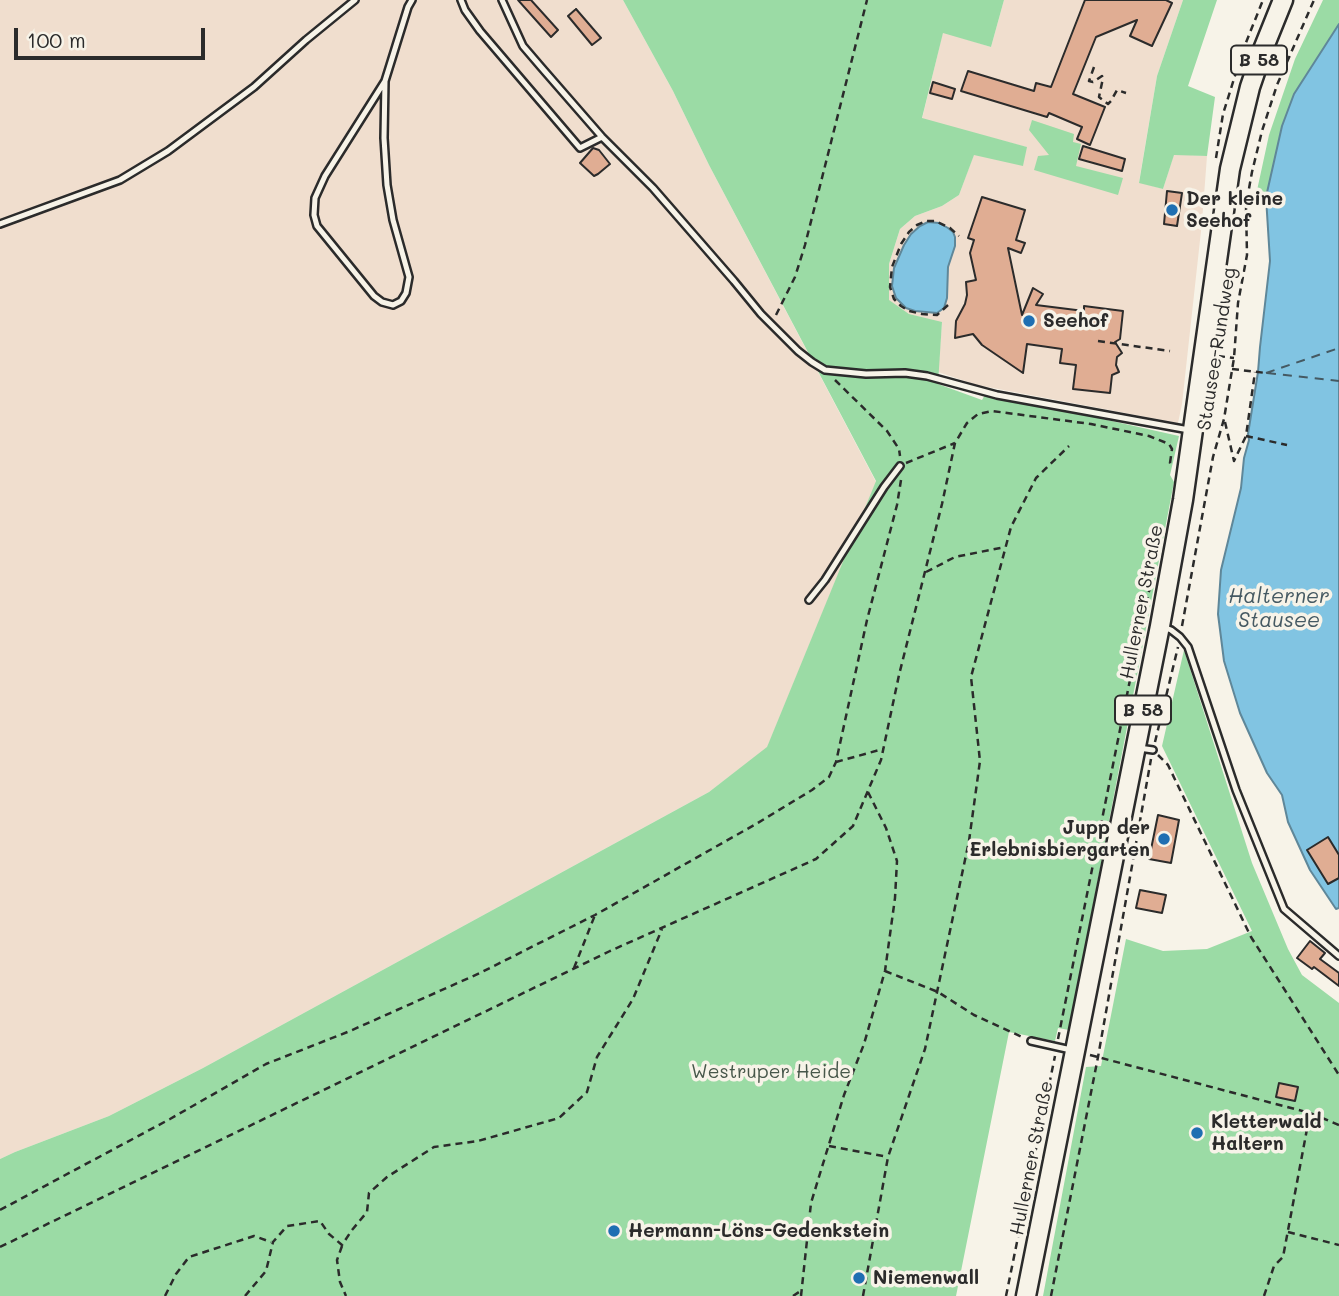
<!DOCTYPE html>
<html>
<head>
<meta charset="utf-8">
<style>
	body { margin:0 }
	#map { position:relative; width:1339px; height:1296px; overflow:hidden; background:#f7f3e8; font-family:Mali,sans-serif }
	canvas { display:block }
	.scale { position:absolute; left:14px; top:28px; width:191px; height:32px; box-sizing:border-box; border:4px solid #2b2b2b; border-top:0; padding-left:9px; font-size:21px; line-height:24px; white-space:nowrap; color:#2b2b2b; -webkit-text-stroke:5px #f7f3e8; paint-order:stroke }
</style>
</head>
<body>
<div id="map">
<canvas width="1339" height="1296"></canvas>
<div class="scale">100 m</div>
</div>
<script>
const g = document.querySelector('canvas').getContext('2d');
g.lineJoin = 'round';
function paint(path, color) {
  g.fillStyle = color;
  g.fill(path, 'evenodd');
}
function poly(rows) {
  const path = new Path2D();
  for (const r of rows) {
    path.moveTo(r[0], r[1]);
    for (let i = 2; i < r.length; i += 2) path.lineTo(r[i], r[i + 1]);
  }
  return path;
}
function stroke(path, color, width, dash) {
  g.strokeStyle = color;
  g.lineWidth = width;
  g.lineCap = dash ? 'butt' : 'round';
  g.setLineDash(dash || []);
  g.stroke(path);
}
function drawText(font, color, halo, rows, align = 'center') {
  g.font = font + ' Mali,sans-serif';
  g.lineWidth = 7;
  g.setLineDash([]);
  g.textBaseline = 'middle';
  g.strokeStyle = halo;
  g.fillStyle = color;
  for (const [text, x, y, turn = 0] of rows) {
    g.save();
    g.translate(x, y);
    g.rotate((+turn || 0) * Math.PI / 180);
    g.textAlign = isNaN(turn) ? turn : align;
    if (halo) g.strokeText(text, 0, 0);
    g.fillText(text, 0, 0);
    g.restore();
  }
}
paint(poly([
	[0,0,623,0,673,91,709,165,876,482,767,748,709,792,203,1068,109,1116,15,1152,0,1159],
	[1004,0,1183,0,1157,76,1139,182,1163,189,1174,154,1207,156,1202,222,1182,404,1178,423,977,385,938,372,942,323,909,314,889,301,889,264,900,229,915,216,942,206,959,195,974,154,1023,165,1026,147,922,119,943,32,991,47]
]), '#f0dece');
paint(poly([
	[623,0,1004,0,991,47,943,33,922,118,1027,147,1023,166,974,155,959,195,942,206,915,216,900,229,889,264,889,300,909,314,942,322,938,384,982,400,986,393,1179,436,1170,475,1174,482,1069,1030,1058,1028,1055,1041,1009,1032,956,1296,0,1296,0,1159,15,1152,109,1116,203,1068,709,792,767,747,876,481,709,165,673,91],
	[1183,0,1217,0,1188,86,1215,97,1207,156,1174,155,1163,189,1139,183,1157,76],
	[1323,0,1339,0,1339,24,1281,129,1266,197,1256,195,1269,135,1295,59],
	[1032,120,1074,134,1073,142,1081,144,1076,166,1123,178,1118,195,1034,170,1038,156,1049,155,1029,130],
	[1184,650,1252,863,1288,949,1302,975,1339,1003,1339,1296,1043,1296,1086,1067,1101,1066,1126,939,1163,951,1207,949,1252,931,1162,746]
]), '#9bdba5');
const water = poly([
	[1339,24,1339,908,1336,909,1310,870,1288,822,1282,795,1267,773,1240,713,1224,661,1218,614,1221,570,1241,488,1244,458,1249,440,1248,434,1258,372,1260,347,1270,261,1266,197,1282,126,1294,94,1339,24],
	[928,222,939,223,948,228,953,232,955,237,955,246,948,267,947,298,944,308,937,313,915,311,906,308,896,298,892,286,894,268,904,245,911,234,920,226,928,222]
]);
paint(water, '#81c4e2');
stroke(water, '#5f8799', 2);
stroke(poly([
	[1266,373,1339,348],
	[1267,373,1339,381]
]), '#455962', 2, [9, 7]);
const building = poly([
	[518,0,531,0,558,30,551,37,518,0],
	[1085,0,1166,0,1172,3,1152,46,1130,36,1137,20,1096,37,1073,94,1105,107,1090,145,1077,139,1082,127,1049,113,1047,117,961,91,968,71,1034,91,1036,83,1051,87,1085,0],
	[576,9,601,38,592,45,568,16,576,9],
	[933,82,955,89,952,99,930,93,933,82],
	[1083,146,1125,159,1122,171,1079,159,1083,146],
	[593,148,599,150,610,164,598,174,594,176,580,163,593,148],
	[1167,191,1182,193,1177,226,1164,224,1167,191],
	[982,197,1025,210,1016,240,1025,243,1021,253,1008,248,1022,315,1033,288,1043,294,1036,305,1084,311,1084,306,1123,311,1120,339,1115,342,1122,353,1117,357,1116,365,1119,372,1112,375,1110,393,1073,389,1076,365,1060,363,1062,349,1027,344,1023,373,982,345,973,334,955,338,956,321,965,304,967,295,966,282,976,280,970,253,974,240,968,238,982,197],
	[1158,815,1179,820,1171,863,1149,859,1158,815],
	[1328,837,1339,855,1339,878,1328,884,1307,850,1328,837],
	[1140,890,1166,895,1162,913,1136,908,1140,890],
	[1310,941,1325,953,1320,959,1339,973,1339,986,1314,967,1312,969,1297,958,1310,941],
	[1279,1083,1298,1087,1295,1101,1276,1097,1279,1083]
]);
paint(building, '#e0ad93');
stroke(building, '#2b2b2b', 2);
const service = poly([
	[461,0,465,10,480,31,580,148,602,137],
	[502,0,523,46,541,67,602,137,653,188,734,281,761,314,798,351,812,362,825,370,866,374,905,373,927,376,997,395,1189,430],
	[385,81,384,138,387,185,393,220,409,277,406,293,401,301,393,305,382,302,374,296,317,226,314,215,315,198,325,176,385,81,408,7,412,0],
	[0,224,120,180,168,151,254,87,306,40,355,0],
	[809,600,825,580,884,487,900,466],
	[1163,627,1171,630,1180,637,1188,647,1236,790,1284,909,1339,956],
	[1139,748,1153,750],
	[1031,1041,1071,1050]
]);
const primary = poly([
	[1026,1296,1160,626,1183,500,1230,169,1250,87,1262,52,1283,0]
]);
stroke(service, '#2b2b2b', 10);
stroke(primary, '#2b2b2b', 23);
stroke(poly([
	[1094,67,1089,81,1093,82,1102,76,1103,78,1099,97,1108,104,1111,101,1117,90,1126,93],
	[1216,158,1223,114,1243,50,1263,0],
	[948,305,937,315,922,314,909,311,901,306,894,299,890,287,892,267,901,244,909,232,917,225,926,221,935,221,950,228,959,236],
	[776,315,795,277,805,245,867,0],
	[1098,341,1170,351],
	[1218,356,1234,358],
	[1232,369,1266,373],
	[835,380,887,431,899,449,900,456],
	[1225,422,1234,461,1246,436,1255,372],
	[1246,436,1287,445],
	[906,463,955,443],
	[926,572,955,557,1005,547],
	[1182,626,1213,457,1224,419,1234,358,1238,303,1247,255,1246,205,1252,172,1262,131,1277,85,1314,0],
	[1155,742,1178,647],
	[1158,755,1168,765,1251,937,1339,1075],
	[836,762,883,749],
	[574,968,595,915],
	[885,971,938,992,974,1015,1022,1037],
	[1058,1039,1142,620,1152,579],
	[1090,1055,1310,1113,1339,1125],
	[829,1146,888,1157],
	[0,1210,170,1119,266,1064,350,1031,480,973,595,915,756,824,812,790,829,777,836,762,867,620,897,505,901,480],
	[1288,1232,1339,1245],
	[342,1246,337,1260,340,1282,346,1296],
	[0,1247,610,951,816,859,853,826,881,760,899,675,942,504,955,443,967,423,978,414,992,411,1091,424,1149,436,1169,444,1172,449,1170,463,1172,465],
	[165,1296,176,1274,189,1257,254,1236,271,1242],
	[245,1296,266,1271,273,1242,287,1226,320,1221,329,1234,342,1245,352,1230,367,1212,369,1193,387,1177,434,1147,478,1141,559,1118,587,1092,597,1057,633,999,662,929],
	[793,1296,802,1290],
	[801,1296,811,1203,844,1095,864,1044,885,971,895,898,897,861,886,828,868,792],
	[863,1296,888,1157,925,1049,969,841,980,761,971,677,1011,527,1036,478,1069,446],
	[1006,1296,1055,1056],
	[1051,1296,1098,1057,1151,759],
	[1264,1296,1274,1266,1283,1257,1310,1113]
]), '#2b2b2b', 2.5, [7, 5]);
stroke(service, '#f7f3e8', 5);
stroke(primary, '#f7f3e8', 18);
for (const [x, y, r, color] of [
	[1172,210,7,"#1f6fb2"],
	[1029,321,7,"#1f6fb2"],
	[1164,839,7,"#1f6fb2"],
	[1197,1133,7,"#1f6fb2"],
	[614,1231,7,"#1f6fb2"],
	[859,1278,7,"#1f6fb2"]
]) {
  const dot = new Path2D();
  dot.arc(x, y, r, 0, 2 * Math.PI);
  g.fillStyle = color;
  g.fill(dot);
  stroke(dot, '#f7f3e8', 2.5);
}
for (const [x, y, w] of [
	[1259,60,56],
	[1143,710,56]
]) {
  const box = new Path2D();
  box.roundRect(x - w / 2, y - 14.5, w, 29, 5);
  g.fillStyle = '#f7f3e8';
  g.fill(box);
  stroke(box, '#2b2b2b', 2);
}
drawText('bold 18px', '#2b2b2b', null, [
	["B 58",1259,60],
	["B 58",1143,710]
]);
drawText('bold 19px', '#2b2b2b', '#f7f3e8', [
	["Der kleine",1186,199],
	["Seehof",1186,221],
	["Seehof",1043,321],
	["Jupp der",1150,828,"right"],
	["Erlebnisbiergarten",1150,850,"right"],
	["Kletterwald",1211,1122],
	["Haltern",1211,1144],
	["Hermann-Löns-Gedenkstein",628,1231],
	["Niemenwall",873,1278]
], 'left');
drawText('19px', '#2b2b2b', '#f7f3e8', [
	["Stausee-Rundweg",1217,349,-81],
	["Hullerner Straße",1142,602,-79],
	["Hullerner Straße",1032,1158,-79]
]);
drawText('19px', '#47574a', '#f7f3e8', [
	["Westruper Heide",771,1072]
]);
drawText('italic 21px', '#455962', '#f7f3e8', [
	["Halterner",1279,597],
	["Stausee",1279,621]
]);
</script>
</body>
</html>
